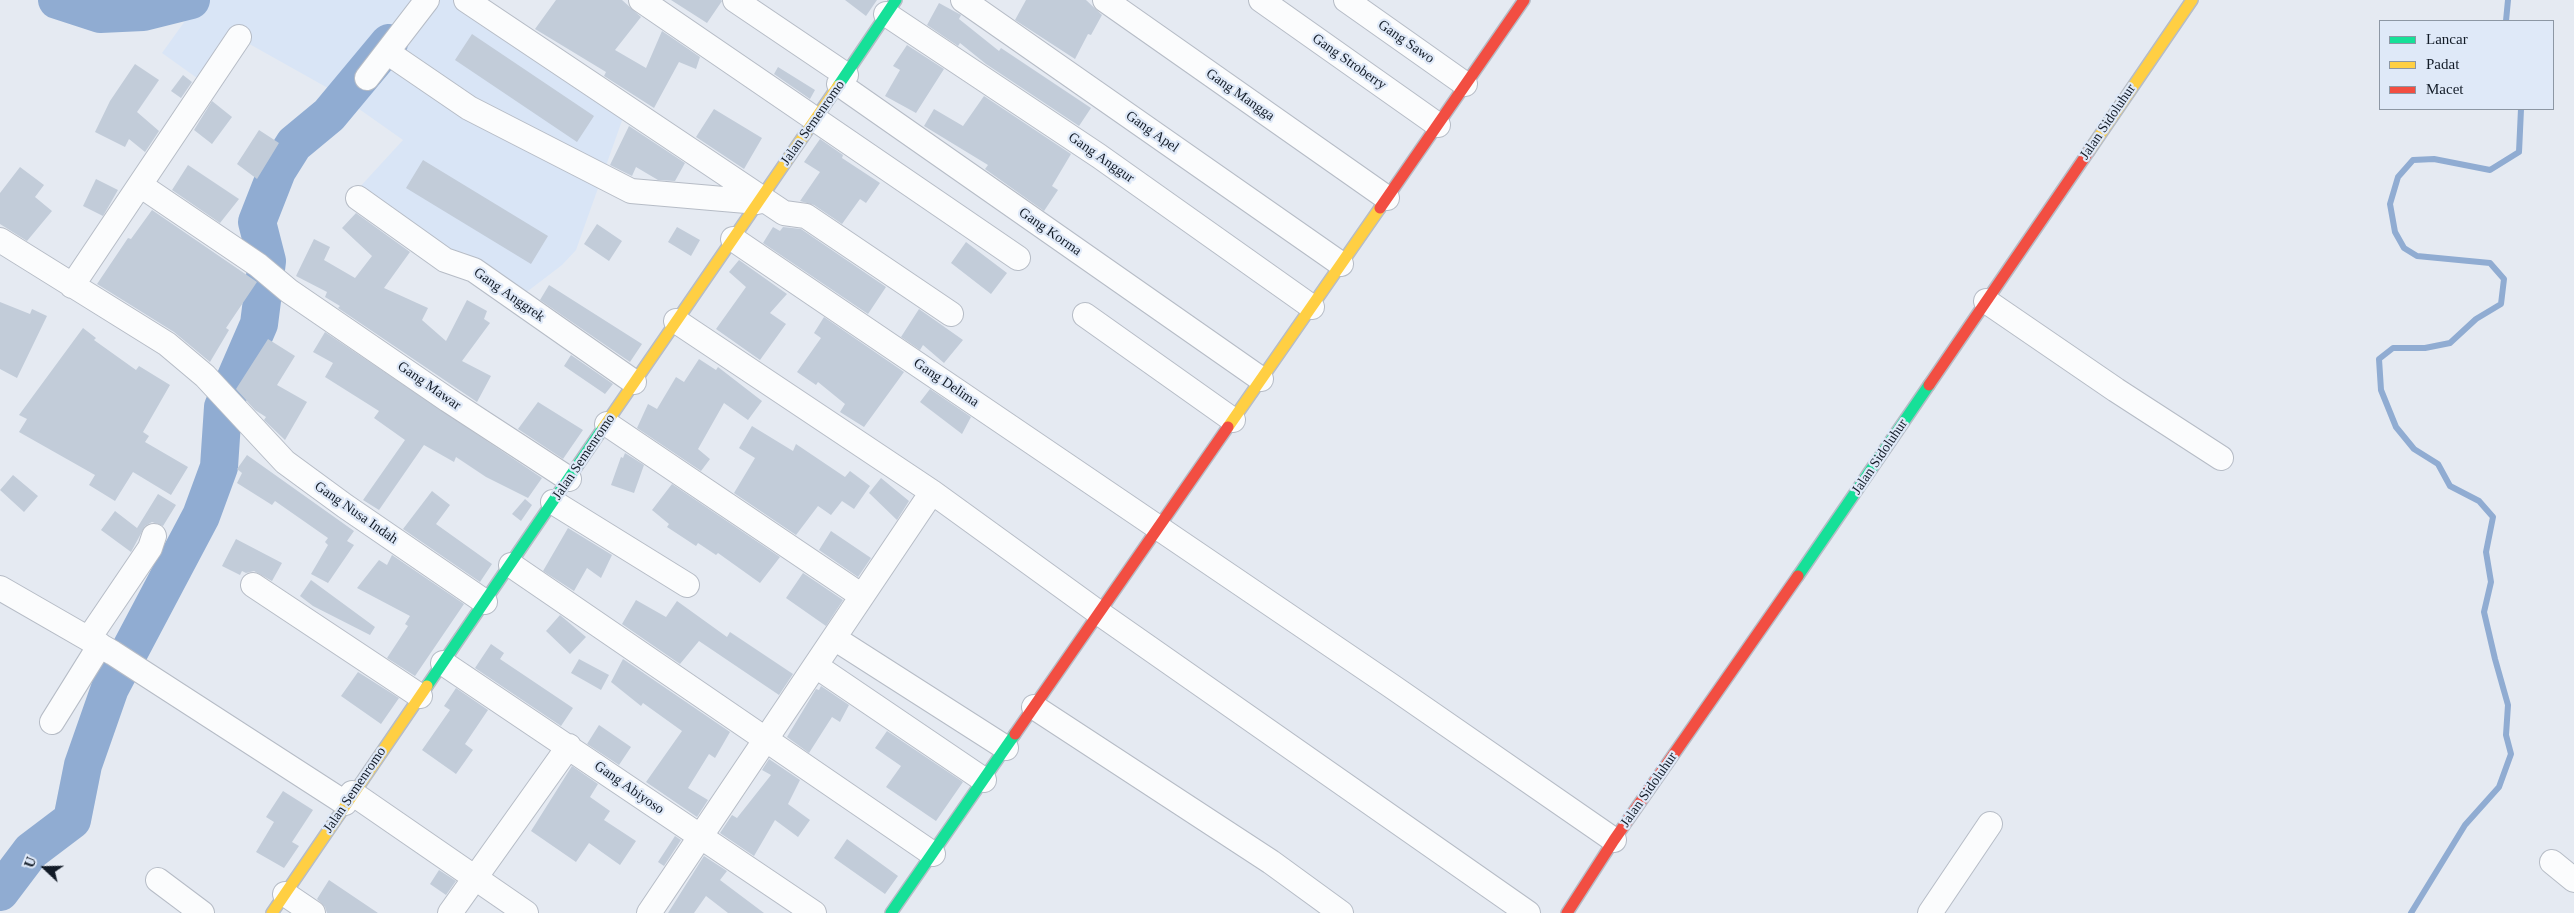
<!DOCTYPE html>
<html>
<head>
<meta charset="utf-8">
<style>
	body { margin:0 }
	#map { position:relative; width:2574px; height:913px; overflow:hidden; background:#e5eaf2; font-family:"Times New Roman",serif }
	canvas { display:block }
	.legend { position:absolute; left:2379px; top:20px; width:175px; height:90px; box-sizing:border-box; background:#dfe9f8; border:1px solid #8d97a4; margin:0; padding:6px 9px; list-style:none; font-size:15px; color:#121b27 }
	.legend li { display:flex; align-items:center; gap:10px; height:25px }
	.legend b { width:25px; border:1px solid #8d97a4 }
	.north { position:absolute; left:20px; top:843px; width:50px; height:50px; -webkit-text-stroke:4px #dfe9f8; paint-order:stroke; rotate:291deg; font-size:14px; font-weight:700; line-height:20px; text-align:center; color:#121b27 }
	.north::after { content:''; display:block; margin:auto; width:18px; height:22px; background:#121b27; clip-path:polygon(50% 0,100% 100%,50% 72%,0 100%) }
</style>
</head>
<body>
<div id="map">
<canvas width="2574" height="913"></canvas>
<ul class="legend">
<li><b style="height:6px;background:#16e098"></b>Lancar</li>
<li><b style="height:6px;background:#ffcf43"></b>Padat</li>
<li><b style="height:6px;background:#f24e42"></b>Macet</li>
</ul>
<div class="north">U</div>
</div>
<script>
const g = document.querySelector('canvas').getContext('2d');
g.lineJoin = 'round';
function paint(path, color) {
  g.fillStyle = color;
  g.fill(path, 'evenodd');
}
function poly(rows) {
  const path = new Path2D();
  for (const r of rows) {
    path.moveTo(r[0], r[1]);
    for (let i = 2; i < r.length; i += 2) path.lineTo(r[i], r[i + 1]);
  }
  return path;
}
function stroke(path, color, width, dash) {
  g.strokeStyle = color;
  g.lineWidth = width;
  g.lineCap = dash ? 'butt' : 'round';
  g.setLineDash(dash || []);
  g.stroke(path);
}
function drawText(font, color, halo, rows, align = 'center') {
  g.font = font + ' "Times New Roman",serif';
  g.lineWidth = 4.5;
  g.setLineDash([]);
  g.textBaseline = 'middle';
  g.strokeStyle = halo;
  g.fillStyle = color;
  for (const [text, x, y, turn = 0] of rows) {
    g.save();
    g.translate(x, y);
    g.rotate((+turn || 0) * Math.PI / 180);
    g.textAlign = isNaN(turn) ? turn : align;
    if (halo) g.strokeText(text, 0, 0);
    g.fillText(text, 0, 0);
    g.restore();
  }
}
paint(poly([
	[200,0,461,0,624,115,576,250,562,265,524,294,464,252,453,261,358,189,403,140,335,92,228,32,197,78,162,53]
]), '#d9e5f6');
stroke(poly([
	[2506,21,2508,0],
	[2411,913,2465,825,2499,787,2511,754,2506,735,2508,705,2495,659,2484,612,2491,582,2486,552,2493,517,2479,501,2450,486,2438,464,2414,449,2396,427,2381,390,2379,359,2393,348,2425,348,2450,343,2476,319,2501,304,2504,279,2490,263,2417,256,2404,248,2395,232,2390,204,2398,177,2413,160,2434,159,2490,170,2519,152,2521,109]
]), '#90acd2', 6);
stroke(poly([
	[57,0,100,14,143,12,191,0],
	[0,892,31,851,72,820,83,765,110,688,201,516,219,467,223,407,259,324,267,261,257,222,277,171,294,144,329,115,389,43]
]), '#90acd2', 38);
paint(poly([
	[556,0,622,0,641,17,615,50,646,68,662,31,700,57,696,69,679,62,654,108,604,76,606,72,535,29],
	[671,0,721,0,722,1,707,23],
	[845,0,877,0,866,16],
	[1026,0,1086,0,1102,15,1091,35,1088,34,1075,59,1015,20],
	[939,3,961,15,959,19,999,51,1001,48,1091,108,1079,126,986,64,960,43,958,46,927,25],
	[472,34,594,116,577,142,455,60],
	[907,45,944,69,916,113,885,96,900,70,893,66],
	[135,64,159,80,137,112,159,131,145,152,129,139,125,147,95,132,110,101],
	[778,67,815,90,810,99,774,74],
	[183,75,192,82,181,98,171,91],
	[984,96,1071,154,1052,186,1058,190,1044,211,985,169,988,165,924,126,934,109,963,126],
	[212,101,232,117,212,144,194,130],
	[714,109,762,138,744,169,696,137],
	[629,126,685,163,675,181,658,180,636,167,632,176,610,165],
	[259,130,279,143,257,179,237,164],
	[820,139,843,155,842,158,880,183,866,203,860,199,842,224,814,205,800,201,820,172,804,162],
	[423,160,548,236,531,264,406,188],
	[188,165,239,199,220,223,172,190],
	[20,167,44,185,35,197,52,211,27,241,0,224,0,193],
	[96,179,118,190,103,216,83,206],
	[152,210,257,282,226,328,229,330,210,362,174,332,97,284,128,238,131,239],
	[356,213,410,252,384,288,428,308,422,320,446,341,467,300,487,311,484,319,490,323,462,361,491,376,477,402,338,308,340,306,325,297,327,292,296,276,314,239,330,247,324,260,355,278,372,256,342,228],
	[597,224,622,241,609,261,584,244],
	[677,227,700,240,691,256,668,242],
	[773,227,780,231,783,227,801,229,886,287,868,314,763,243],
	[966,242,1007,273,991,294,951,263],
	[739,260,787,294,770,313,786,324,760,360,716,329,746,287,729,272],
	[549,285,642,344,630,362,540,300],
	[0,302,30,314,32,309,47,316,17,378,0,369],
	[919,309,963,340,944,363,923,345,920,350,901,337],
	[824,317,904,372,864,427,840,412,845,404,818,382,816,385,797,372,821,338,814,333],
	[83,328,96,338,94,340,136,370,139,366,170,385,143,432,149,436,145,442,188,467,171,495,133,472,115,501,89,485,95,475,19,432,27,419,19,415],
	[325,332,542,478,528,498,486,477,456,457,454,462,424,445,379,510,363,500,405,440,374,418,379,411,325,377,333,363,313,352],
	[268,339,295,356,277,385,307,402,285,440,264,420,266,417,255,410,236,389],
	[571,355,613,384,605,394,564,366],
	[699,359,716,370,718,367,762,401,748,420,724,403,698,449,710,459,701,471,637,428,648,404,657,409,676,377,684,382],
	[930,389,971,417,962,434,920,402],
	[538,402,583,430,563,459,518,429],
	[752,426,793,451,796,444,845,477,850,471,870,486,854,509,842,501,831,515,818,506,796,535,734,493,755,458,739,448],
	[625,453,644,465,634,493,611,485,621,457,623,458],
	[247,455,354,531,347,541,354,545,328,583,311,574,328,545,325,542,328,538,275,501,272,505,237,483,242,473,237,469],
	[13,475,38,496,24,512,0,490],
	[881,478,909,501,897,520,869,493],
	[672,484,780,557,760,583,718,553,716,555,698,543,696,546,667,527,669,524,652,510],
	[432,491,450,505,436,524,492,564,480,582,403,529],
	[158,494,176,505,163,526,152,522,145,526,131,552,101,530,115,511,137,528],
	[525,499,532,505,521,521,512,514],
	[568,528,612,555,601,578,587,568,574,591,543,571],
	[831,531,871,558,858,577,819,550],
	[236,539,282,563,272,581,254,571,246,573,242,571,240,575,222,566],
	[392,555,464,604,415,676,387,658,408,626,405,624,410,616,357,588,379,560,387,565],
	[803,573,843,600,826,626,786,598],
	[311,580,375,627,370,635,313,606,300,596],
	[636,600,666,617,677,601,727,637,730,632,793,674,779,695,699,641,680,664,622,624],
	[560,615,586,637,570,654,546,631],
	[491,644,504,653,500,659,573,708,561,726,475,668],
	[579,659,609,675,601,690,571,673],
	[623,659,730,732,715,758,709,754,688,788,708,800,697,817,646,782,682,731,643,703,641,706,611,682],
	[358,672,399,698,381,724,341,696],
	[821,686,849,705,840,722,832,717,809,753,787,737,816,689,819,690],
	[456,688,488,710,465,744,473,750,456,774,422,750,450,710,444,706],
	[599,725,631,747,619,765,587,744],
	[887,731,963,782,936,821,886,787,901,766,875,748],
	[769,759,800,780,788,804,810,820,798,837,775,820,754,856,720,833,732,815,737,818,771,775,762,770],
	[572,766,598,784,590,797,610,811,604,820,636,841,620,865,589,843,576,862,531,831],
	[283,791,313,810,292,842,299,846,284,868,256,852,274,822,266,817],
	[675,836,681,840,664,866,658,862],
	[847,839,898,876,885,894,834,858],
	[704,856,727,871,720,880,764,913,728,913,706,896,694,913,668,913],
	[439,870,456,881,446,895,430,884],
	[329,880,378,913,327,913,325,907,317,899]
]), '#c2ccd9');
const street = poly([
	[466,0,784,213,806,216,951,314],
	[641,0,1018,258],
	[735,0,846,75],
	[963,0,1341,264],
	[1105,0,1387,198],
	[1261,0,1438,125],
	[1346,0,1465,84],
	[886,14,1099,156,1312,307],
	[387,52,469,108,631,191,758,202],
	[367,78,427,0],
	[839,84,1261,379],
	[140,185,258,265,289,291,448,400,569,479],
	[358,198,445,260,474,270,634,382],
	[733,239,1390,685,1614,840],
	[0,240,167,344,205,376,285,462,345,506,485,602],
	[72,286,239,37],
	[1986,301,2116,390,2221,458],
	[1085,315,1233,420],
	[676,321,932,492,1099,613,1528,913],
	[607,424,862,596],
	[553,502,687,585],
	[511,565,933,854],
	[253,585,420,696],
	[0,588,113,653,345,803],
	[89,638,150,548,154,536],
	[834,638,1006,748],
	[443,663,814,913],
	[816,666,984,780],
	[1034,707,1271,862,1341,913],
	[52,722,100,645],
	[352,793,526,913],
	[2552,862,2574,880],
	[158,880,202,913],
	[285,894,313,913],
	[450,913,569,746],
	[649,913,932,492],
	[1930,913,1990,824]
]);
const fast = poly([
	[838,86,896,0],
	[1798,576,1929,385],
	[427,686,603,428],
	[891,913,1015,734]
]);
const slow = poly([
	[2089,151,2192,0],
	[1228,427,1380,208],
	[603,428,838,86],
	[272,913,427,686]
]);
const jam = poly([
	[1380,208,1524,0],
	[1929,385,2089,151],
	[1015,734,1228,427],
	[1567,913,1614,840,1798,576]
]);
stroke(street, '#b6bcc6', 26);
stroke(fast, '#b6bcc6', 14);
stroke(slow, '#b6bcc6', 14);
stroke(jam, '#b6bcc6', 14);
stroke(street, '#fbfcfd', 24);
stroke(fast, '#16e098', 11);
stroke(slow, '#ffcf43', 11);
stroke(jam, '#f24e42', 11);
drawText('14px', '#121b27', '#dfe9f8', [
	["Gang Sawo",1406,42,35],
	["Gang Stroberry",1349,62,35],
	["Gang Mangga",1240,95,35],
	["Jalan Sidoluhur",2108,122,-56],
	["Jalan Semenromo",813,123,-55],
	["Gang Apel",1152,132,35],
	["Gang Anggur",1101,158,35],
	["Gang Korma",1050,232,35],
	["Gang Anggrek",509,295,35],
	["Gang Delima",946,383,34],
	["Gang Mawar",429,386,35],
	["Jalan Semenromo",584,457,-56],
	["Jalan Sidoluhur",1880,457,-56],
	["Gang Nusa Indah",356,513,35],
	["Gang Abiyoso",629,788,35],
	["Jalan Semenromo",355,790,-56],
	["Jalan Sidoluhur",1649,790,-55]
]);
</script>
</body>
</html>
